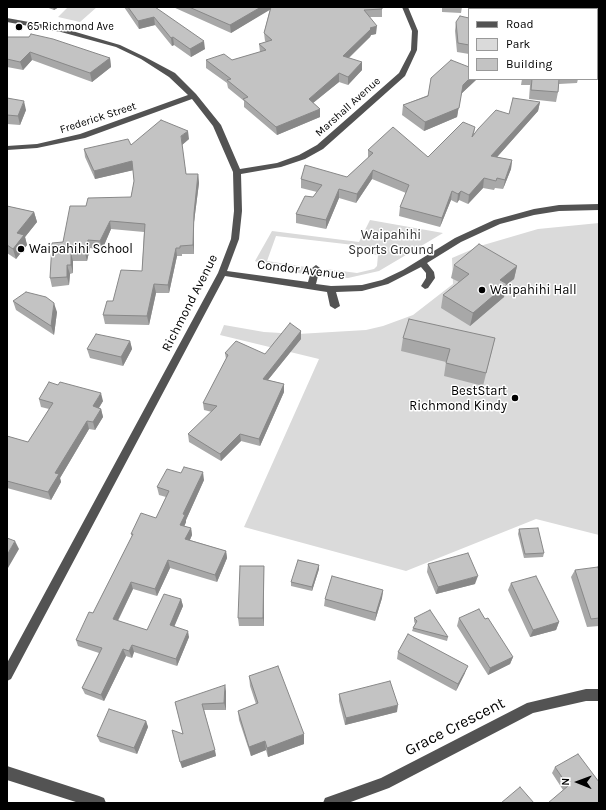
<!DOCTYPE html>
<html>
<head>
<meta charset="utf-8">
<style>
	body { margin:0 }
	#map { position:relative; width:606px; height:810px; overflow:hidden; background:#fff; font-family:Karla,sans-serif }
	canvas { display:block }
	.frame { position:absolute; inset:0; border:8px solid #000; pointer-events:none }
	.legend { position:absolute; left:468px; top:8px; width:130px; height:72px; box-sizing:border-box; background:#fff; border:1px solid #999; margin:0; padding:5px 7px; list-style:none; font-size:12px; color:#000 }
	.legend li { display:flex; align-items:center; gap:8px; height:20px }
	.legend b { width:20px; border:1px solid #999 }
	.north { position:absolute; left:558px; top:762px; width:40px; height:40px; -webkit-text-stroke:3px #fff; paint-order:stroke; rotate:271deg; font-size:11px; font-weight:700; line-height:16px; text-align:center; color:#000 }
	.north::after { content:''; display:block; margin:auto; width:14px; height:18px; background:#000; clip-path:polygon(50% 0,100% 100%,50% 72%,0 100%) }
</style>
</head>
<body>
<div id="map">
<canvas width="606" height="810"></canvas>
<div class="frame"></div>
<ul class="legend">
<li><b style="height:5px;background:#535353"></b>Road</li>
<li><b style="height:11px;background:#dadada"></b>Park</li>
<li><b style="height:11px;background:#c3c3c3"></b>Building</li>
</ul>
<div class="north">N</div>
</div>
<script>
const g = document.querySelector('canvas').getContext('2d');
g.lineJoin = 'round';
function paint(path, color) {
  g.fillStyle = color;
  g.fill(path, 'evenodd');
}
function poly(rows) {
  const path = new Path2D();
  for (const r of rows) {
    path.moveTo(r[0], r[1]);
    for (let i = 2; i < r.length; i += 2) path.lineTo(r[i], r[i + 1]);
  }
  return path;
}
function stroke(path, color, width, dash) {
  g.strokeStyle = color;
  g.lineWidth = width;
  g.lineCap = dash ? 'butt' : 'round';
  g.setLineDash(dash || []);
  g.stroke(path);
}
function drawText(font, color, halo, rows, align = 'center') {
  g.font = font + ' Karla,sans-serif';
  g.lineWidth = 3;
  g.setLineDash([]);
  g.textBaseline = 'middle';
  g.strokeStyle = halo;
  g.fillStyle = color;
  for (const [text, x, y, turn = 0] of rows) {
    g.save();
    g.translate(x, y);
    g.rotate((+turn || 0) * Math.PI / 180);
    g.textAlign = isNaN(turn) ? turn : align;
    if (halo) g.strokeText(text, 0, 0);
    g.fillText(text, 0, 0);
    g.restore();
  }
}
paint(poly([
	[68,7,97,7,80,22,58,17],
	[370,220,443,233,379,271,348,278,323,277,324,273,326,269,357,273,374,269,377,266,378,255,370,254,371,247,276,236,267,261,306,267,304,274,271,268,255,261,272,231,359,242],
	[599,223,599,535,536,519,406,571,244,527,319,359,220,335,224,325,264,332,298,334,366,330,383,326,413,315,453,284,452,258,480,246,538,229]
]), '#dadada');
paint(poly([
	[402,7,408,7,418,31,417,50,405,76,323,149,305,159,281,167,241,174,242,211,239,239,227,271,308,282,312,268,316,265,320,268,316,284,331,286,362,285,382,280,403,270,455,238,494,220,534,209,559,205,599,204,599,210,559,211,534,215,500,224,461,242,427,263,434,272,435,278,428,288,425,289,421,286,426,278,426,273,421,267,388,284,362,291,336,292,340,306,335,309,330,306,327,292,225,276,11,679,7,681,7,663,218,273,231,239,234,211,233,172,213,126,192,99,85,138,37,148,7,150,7,146,37,144,80,134,188,95,169,77,141,59,116,47,61,32,7,22,7,18,62,28,120,45,145,57,175,73,196,94,221,125,240,169,277,163,299,155,317,145,399,73,411,50,412,31,402,7],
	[586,689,599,689,599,701,586,701,533,713,389,788,348,803,323,803,325,798,381,778,527,703,586,689],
	[7,766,99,796,104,798,106,803,79,803,7,780,7,766]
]), '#535353');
paint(poly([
	[46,7,59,7,54,10],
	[124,7,155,7,205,49,191,57,174,45,172,46,155,25,139,29],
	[173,7,382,7,382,17,370,17,376,34,371,35,370,37,349,58,362,70,348,85,339,82,313,103,320,109,320,117,277,135,244,107,244,101,228,88,227,83,206,68,206,60,232,60,260,52,259,44,266,42,265,41,264,33,270,9,231,33],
	[442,7,462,7,461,13,442,12],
	[518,7,541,7,541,9,518,9],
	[469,18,469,54,457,52,455,31,456,22],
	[7,37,110,58,111,67,92,82,32,60,23,70,7,67],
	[469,79,477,79,461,94,457,117,424,131,402,115,403,105],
	[522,79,578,79,577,83,559,84,558,92,556,102,529,99,530,85,521,85],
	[7,98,26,110,20,125,7,124],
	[540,102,538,111,497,157,512,160,511,169,503,189,495,188,494,190,483,188,468,204,459,200,457,203,451,200,440,227,399,216,400,207,406,193,372,179,356,203,339,198,326,229,296,223,296,214,313,197,317,192,301,188,301,179,347,177,368,158,368,150,428,157,475,127,474,134,509,114],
	[189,139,182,145,186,174,198,174,199,183,194,222,194,254,182,254,182,256,177,256,169,293,156,293,149,325,105,324,103,315,113,301,142,271,144,232,111,229,102,250,90,248,87,261,73,261,73,273,70,274,69,285,52,287,50,278,63,242,86,206,131,197,134,181,133,170,95,179,85,157,84,149,131,145],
	[7,206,34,212,37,222,25,237,27,245,16,259,7,253],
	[454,265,517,266,514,279,506,285,504,297,470,326,441,308,443,295,459,282,451,278],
	[13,301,57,312,54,335,16,310],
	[301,331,301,339,268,380,284,384,284,392,260,446,241,441,221,461,189,442,188,434,212,412,204,410,203,403,226,359,225,353,265,354],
	[403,338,495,338,483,386,444,376,446,362,401,351],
	[130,341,132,349,123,366,90,358,87,349],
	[39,399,103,401,99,408,101,409,103,417,95,430,89,429,60,478,61,482,51,500,7,488,7,436,28,442,49,409,41,407],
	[204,480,186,520,186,522,184,526,191,528,192,535,190,540,226,551,227,558,217,582,170,568,157,596,133,589,118,621,147,630,181,599,183,606,174,626,189,637,177,666,134,652,132,658,126,656,104,701,85,694,82,688,99,653,78,646,76,640,93,613,132,536,131,534,156,518,166,497,159,495,157,487],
	[519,529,544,553,543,557,524,558,518,534],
	[428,564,475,584,436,594,427,572],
	[319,565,319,569,312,591,291,586,291,582],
	[264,566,264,626,239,626,238,618],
	[575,570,599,572,599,626,587,627,571,577],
	[511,583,559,622,556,630,530,637,508,590],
	[383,590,382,598,375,621,324,606,325,599],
	[414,618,448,637,447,641,412,631,413,628,415,624,414,621],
	[459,618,513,657,510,664,488,675,457,626],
	[398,652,465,673,456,691,397,659],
	[249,676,304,744,268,757,266,750,251,756,239,720,238,711,256,704,250,686],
	[226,691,226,710,204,710,216,756,182,768,183,734,175,702],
	[339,694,397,712,345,725,339,701],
	[146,721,148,727,137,754,100,742,97,736],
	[555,767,599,782,563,790,552,773]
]), '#a8a8a8');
paint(poly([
	[53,7,59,7,54,10],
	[261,7,273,7,273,8,231,33,230,25],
	[154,17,155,25,139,29,138,21],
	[377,26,376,34,371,35,370,37,342,64,343,56,370,28],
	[173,37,174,45,172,46,171,38],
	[204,41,205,49,191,57,190,49],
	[30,52,32,60,23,70,20,62],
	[110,58,111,67,92,82,90,73],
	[362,62,362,70,348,85,348,77],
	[339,73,339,82,308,107,309,99],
	[469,79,477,79,461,94,457,117,424,131,425,122],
	[24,101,26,110,20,125,18,116],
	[540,102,538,111,490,165,491,156],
	[320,109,320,117,277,135,276,127],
	[188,131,189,139,182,145,181,136],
	[512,160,511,169,503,189,505,180],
	[132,161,134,170,95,179,94,171],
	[373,170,372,179,356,203,357,194],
	[198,174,199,183,194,222,194,254,193,245,194,213],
	[484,178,483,188,468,204,469,195],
	[339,189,339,198,326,229,326,220],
	[452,191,451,200,440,227,442,218],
	[461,191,459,200,457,203,458,194],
	[34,212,37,222,25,237,27,245,16,259,13,249,17,233],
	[110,221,111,229,102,250,100,241],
	[88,240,90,248,87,261,85,253],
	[176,248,177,256,169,293,168,285],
	[71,253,73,261,73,273,71,265],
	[67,265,70,274,69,285,67,277],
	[517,266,514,279,506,285,504,297,470,326,473,313,500,280],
	[154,284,156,293,149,325,147,316],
	[54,303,57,312,54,335,51,326],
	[301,331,301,339,263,386,263,379],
	[130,341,132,349,123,366,121,357],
	[284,384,284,392,260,446,259,439],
	[101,393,103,401,95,414,93,406],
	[101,409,103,417,95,430,93,422],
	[87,421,89,429,60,478,61,482,51,500,48,492,55,473],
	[240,434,241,441,221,461,220,454],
	[203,472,204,480,186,520,186,522,182,532,180,525,183,514],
	[191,528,192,535,187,546,185,539],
	[15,541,19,549,8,568,7,567,7,555],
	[226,551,227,558,217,582,215,575],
	[168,560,170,568,157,596,155,589],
	[319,565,319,569,312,591,312,587],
	[264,566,264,626,263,618],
	[478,576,475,584,436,594,438,587],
	[131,582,133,589,115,626,113,619],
	[383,590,382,598,375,621,376,613],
	[181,599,183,606,172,632,170,625],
	[559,622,556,630,530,637,533,630],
	[188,631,189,637,177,666,176,659],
	[132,645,134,652,132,658,129,651],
	[123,649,126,656,104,701,101,695],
	[513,657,510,664,488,675,490,668],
	[468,666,465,673,456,691,458,684],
	[225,685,226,691,226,710,224,703],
	[398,705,397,712,345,725,346,718],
	[146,721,148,727,137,754,134,748],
	[304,734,304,744,268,757,267,748],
	[265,741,266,750,251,756,249,747],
	[215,750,216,756,182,768,180,762]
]), '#888');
const building = poly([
	[128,7,155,7,204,41,190,49,173,37,171,38,154,17,138,21,128,7],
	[189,7,261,7,230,25,189,7],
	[271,7,382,7,382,9,364,10,377,26,370,28,371,29,343,56,362,62,348,77,339,73,309,99,320,109,276,127,243,99,248,97,227,80,231,79,206,60,224,54,232,60,266,50,259,44,272,40,264,33,271,7],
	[530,7,541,7,541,9,531,9,530,7],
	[460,16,469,18,469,45,458,43,456,22,460,16],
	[31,34,53,39,110,58,90,73,30,52,20,62,7,59,7,37,29,37,31,34],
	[451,60,469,67,469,79,463,85,459,108,425,122,403,105,428,96,431,78,451,60],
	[532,79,559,79,558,92,531,90,532,79],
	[7,98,24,101,18,116,7,115,7,98],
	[513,98,540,102,491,156,512,160,505,180,497,178,496,181,484,178,469,195,461,191,458,194,452,191,442,218,400,207,409,185,373,170,357,194,339,189,326,220,296,214,305,196,313,197,322,185,301,179,305,165,347,177,373,153,368,150,393,127,428,157,463,122,475,127,472,137,478,129,496,110,509,114,513,98],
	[161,120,188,131,181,136,186,174,198,174,194,213,193,245,180,246,180,248,176,248,168,285,154,284,147,316,103,315,107,301,113,301,121,270,142,271,145,224,110,221,100,241,88,240,85,253,71,253,71,265,67,265,67,277,50,278,52,243,63,242,70,206,86,206,88,198,131,197,134,181,132,161,94,171,84,149,128,139,131,145,161,120],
	[7,206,34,212,17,233,24,235,13,249,7,245,7,206],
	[479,244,517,266,500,280,507,284,473,313,443,295,469,274,454,265,479,244],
	[26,292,46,297,54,303,51,326,13,301,26,292],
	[409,319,495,338,486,373,446,363,450,349,403,338,409,319],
	[290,323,301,331,263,379,284,384,259,439,240,434,220,454,188,434,217,406,203,403,228,355,225,353,236,341,265,354,290,323],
	[96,334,130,341,121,357,87,349,96,334],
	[49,382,58,385,60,382,101,393,93,406,101,409,93,422,87,421,55,473,59,474,48,492,7,481,7,436,28,442,53,403,39,399,49,382],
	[184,467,203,472,183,514,185,515,180,525,191,528,185,539,226,551,215,575,168,560,155,589,131,582,113,619,147,630,164,594,181,599,170,625,188,631,176,659,132,645,129,651,123,649,101,695,82,688,102,648,76,640,89,612,93,613,133,534,131,534,141,513,156,518,169,491,157,487,167,469,181,473,184,467],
	[538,528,544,553,525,554,519,529,538,528],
	[7,538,15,541,7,555,7,538],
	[468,553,478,576,438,587,428,564,468,553],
	[298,560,319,565,312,587,291,582,298,560],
	[240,566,264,566,263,618,238,618,240,566],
	[598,567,599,572,599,618,591,619,575,570,598,567],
	[332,576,383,590,376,613,325,599,332,576],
	[536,576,559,622,533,630,511,583,536,576],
	[479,609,485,619,488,618,513,657,490,668,459,618,479,609],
	[430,610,448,637,413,628,417,621,414,618,430,610],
	[408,634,468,666,458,684,398,652,408,634],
	[278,666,304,734,267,748,265,741,249,747,238,711,258,703,249,676,278,666],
	[390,681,398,705,346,718,339,694,390,681],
	[225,685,224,703,202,704,215,750,180,762,172,730,183,734,175,702,225,685],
	[109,709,146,721,134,748,97,736,109,709],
	[578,754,599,782,599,803,548,803,568,786,555,767,578,754],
	[520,787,534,803,501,803,520,787]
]);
paint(building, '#c3c3c3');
stroke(building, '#888', 1);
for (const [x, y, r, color] of [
	[19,27,4,"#000"],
	[21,249,4,"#000"],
	[482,290,4,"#000"],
	[515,398,4,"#000"]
]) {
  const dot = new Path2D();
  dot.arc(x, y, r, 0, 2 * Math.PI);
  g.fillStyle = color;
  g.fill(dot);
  stroke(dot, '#fff', 1.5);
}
drawText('11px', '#000', '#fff', [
	["65 Richmond Ave",27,27]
], 'left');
drawText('11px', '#000', '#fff', [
	["Marshall Avenue",348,107,-42],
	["Frederick Street",98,118,-18]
]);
drawText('13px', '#313131', '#fff', [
	["Waipahihi",391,235],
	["Sports Ground",391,250]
]);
drawText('13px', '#000', '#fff', [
	["Waipahihi School",29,249],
	["Waipahihi Hall",490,290],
	["BestStart",507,391,"right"],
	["Richmond Kindy",507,406,"right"]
], 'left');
drawText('13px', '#000', '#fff', [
	["Condor Avenue",301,270,7],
	["Richmond Avenue",190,303,-63]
]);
drawText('16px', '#000', '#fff', [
	["Grace Crescent",455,727,-27]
]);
</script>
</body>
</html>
